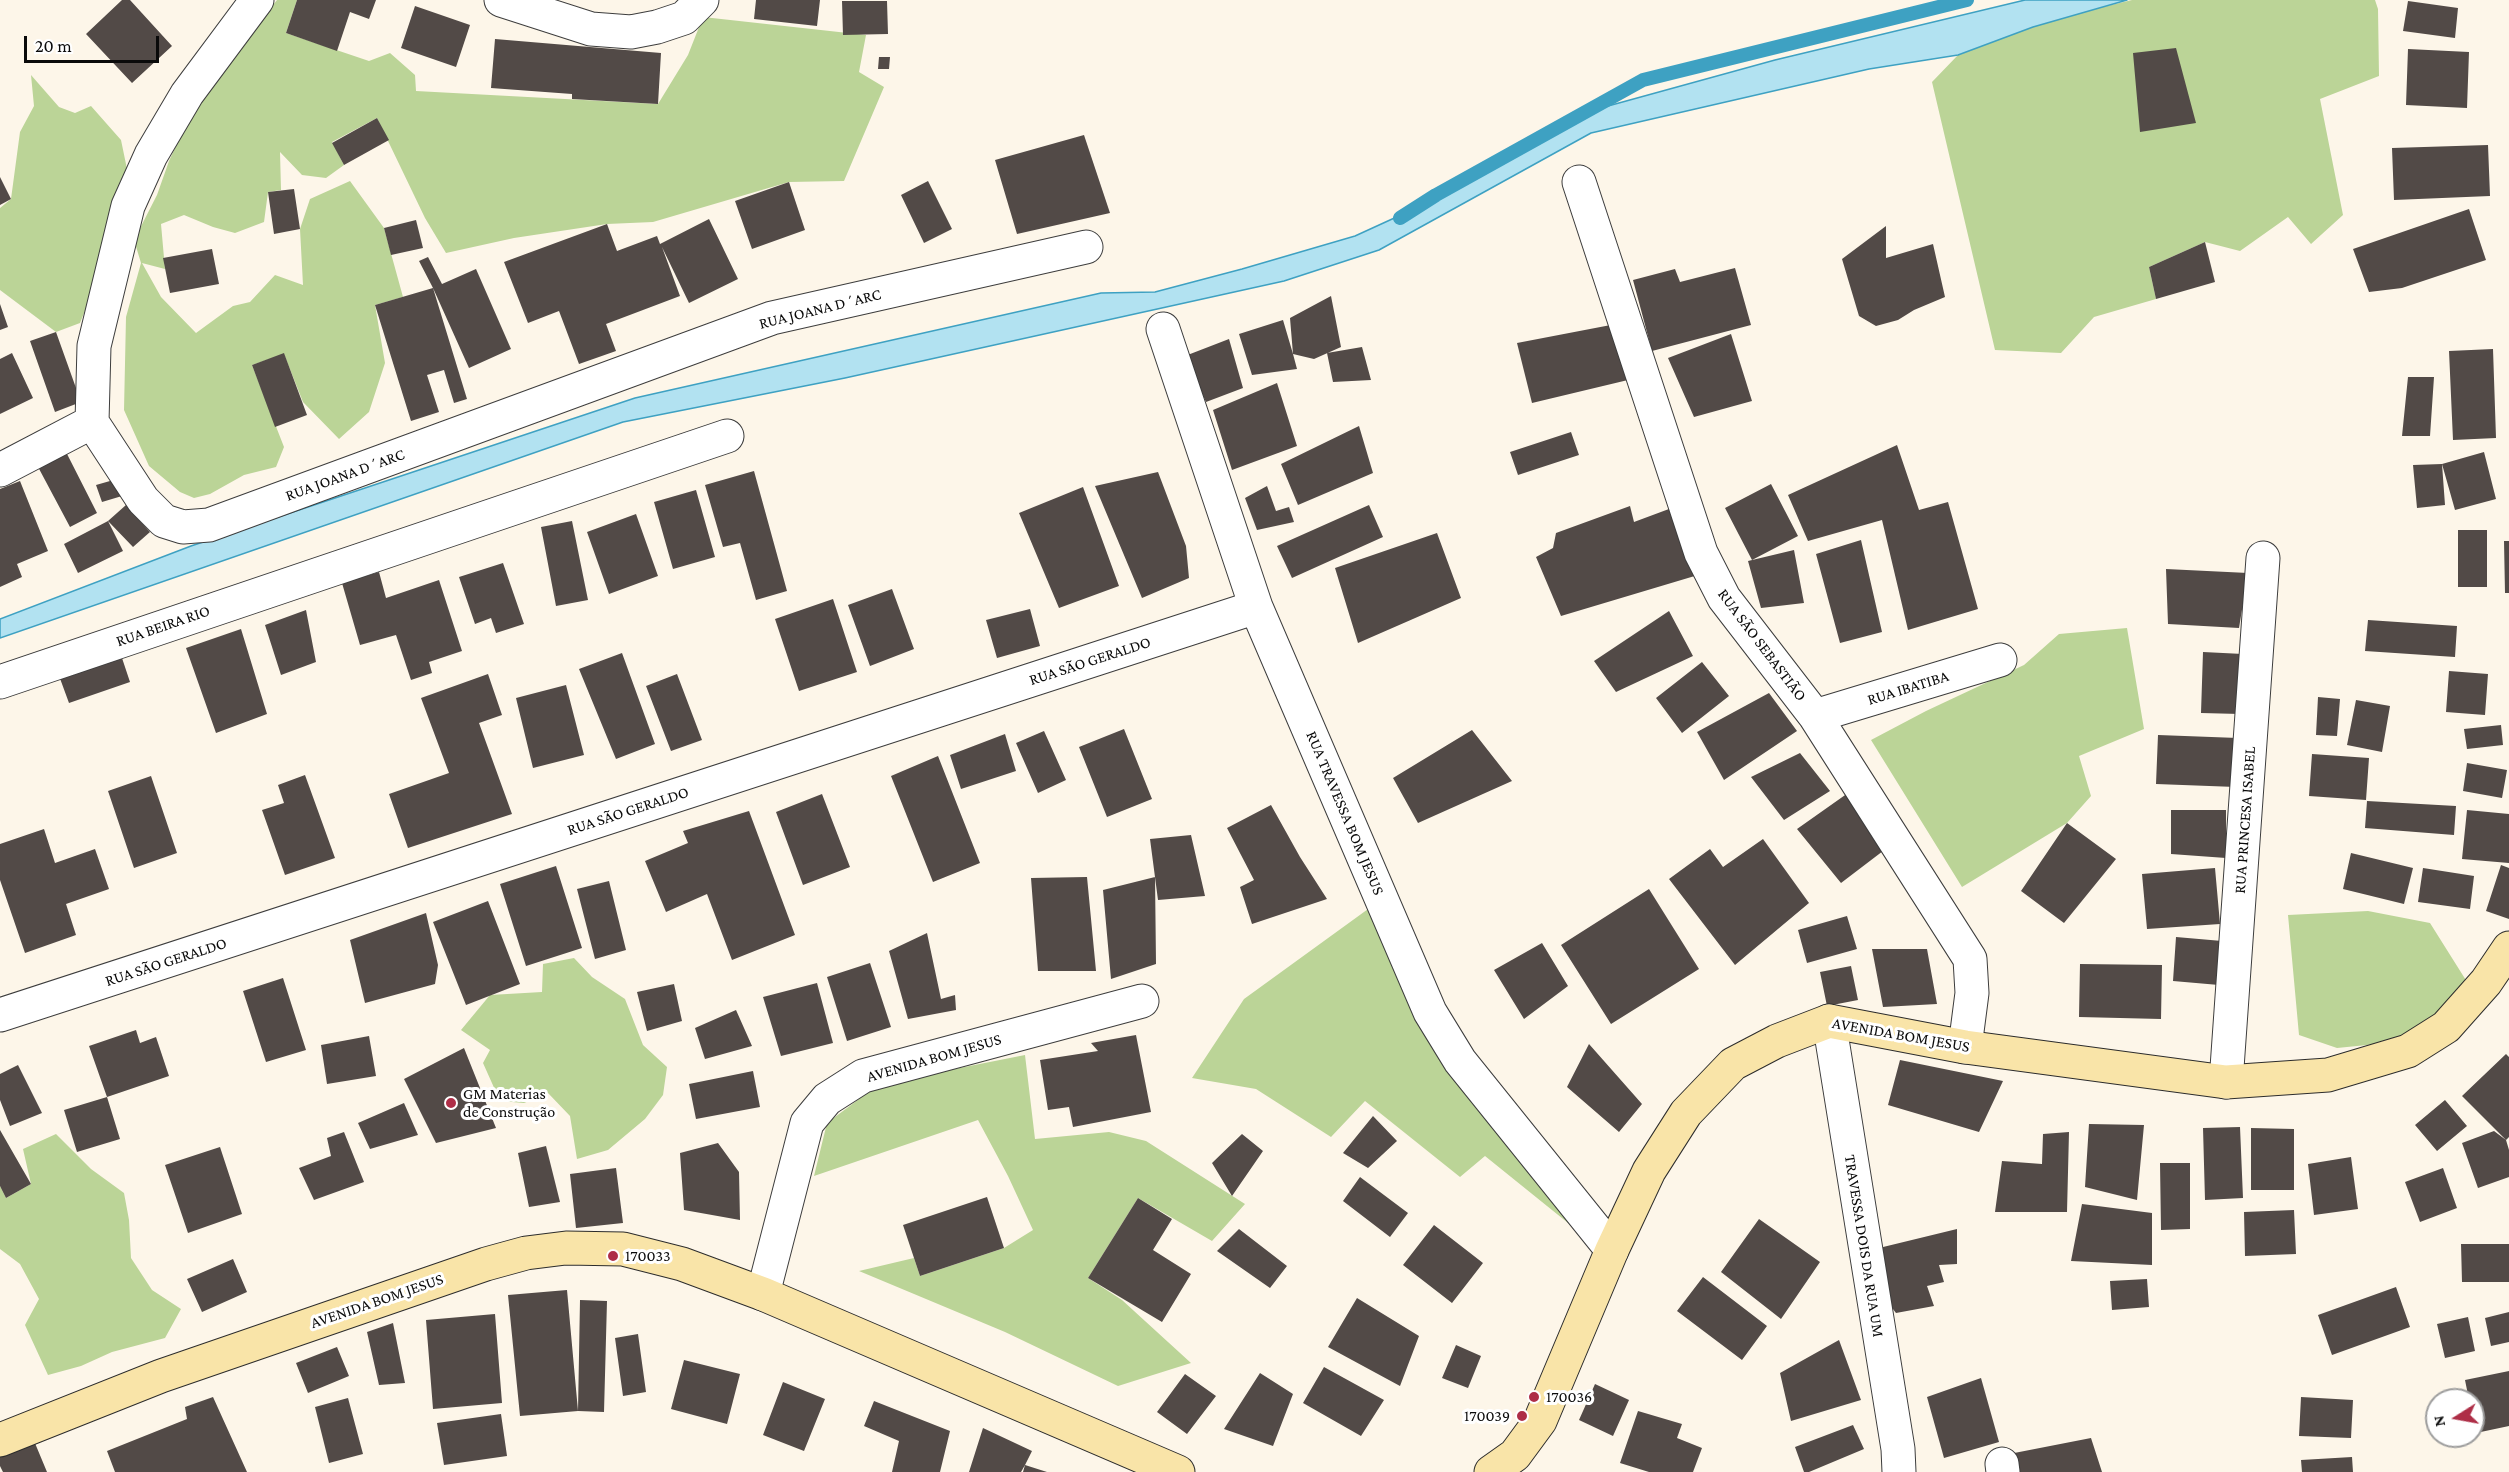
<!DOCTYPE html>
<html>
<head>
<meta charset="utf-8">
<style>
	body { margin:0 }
	#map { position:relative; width:2509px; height:1472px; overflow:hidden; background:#fdf6e9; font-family:"Crimson Pro",serif }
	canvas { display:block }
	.north { position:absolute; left:2425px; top:1388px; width:60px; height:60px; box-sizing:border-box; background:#fff; border:2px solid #9d9d9d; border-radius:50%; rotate:259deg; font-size:16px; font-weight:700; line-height:24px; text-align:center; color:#0a0a0a }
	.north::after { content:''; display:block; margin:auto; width:21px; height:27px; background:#ae2e47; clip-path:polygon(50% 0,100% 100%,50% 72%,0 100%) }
	.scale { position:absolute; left:24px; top:36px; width:135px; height:27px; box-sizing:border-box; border:3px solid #0a0a0a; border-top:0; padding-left:8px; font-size:18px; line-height:21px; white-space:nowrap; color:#0a0a0a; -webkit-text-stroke:4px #fff; paint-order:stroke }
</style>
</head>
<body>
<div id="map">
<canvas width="2509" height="1472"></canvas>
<div class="north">N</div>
<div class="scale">20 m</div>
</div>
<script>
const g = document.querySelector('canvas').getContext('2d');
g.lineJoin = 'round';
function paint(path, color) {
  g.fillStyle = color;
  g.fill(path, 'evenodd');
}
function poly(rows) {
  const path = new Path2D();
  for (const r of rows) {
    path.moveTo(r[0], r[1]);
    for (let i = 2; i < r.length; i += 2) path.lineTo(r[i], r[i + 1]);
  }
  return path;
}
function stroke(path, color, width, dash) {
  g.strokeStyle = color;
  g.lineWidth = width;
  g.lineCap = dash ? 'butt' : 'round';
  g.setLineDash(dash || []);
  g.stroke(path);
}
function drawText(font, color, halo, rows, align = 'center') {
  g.font = font + ' "Crimson Pro",serif';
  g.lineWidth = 6;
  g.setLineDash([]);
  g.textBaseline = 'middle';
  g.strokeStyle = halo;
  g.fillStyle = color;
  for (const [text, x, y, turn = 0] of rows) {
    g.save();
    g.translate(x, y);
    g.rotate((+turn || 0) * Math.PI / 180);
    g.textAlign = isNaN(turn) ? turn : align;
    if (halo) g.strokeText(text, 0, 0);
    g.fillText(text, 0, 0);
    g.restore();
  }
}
paint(poly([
	[277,0,297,0,286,33,369,61,390,53,415,75,416,91,658,104,688,55,703,17,866,35,859,72,884,87,844,181,789,182,653,222,607,224,514,238,446,253,425,218,377,118,332,142,344,165,326,178,302,175,280,152,281,190,268,192,264,222,235,233,213,227,184,215,161,224,165,269,142,263,161,297,196,333,233,306,250,302,275,275,303,285,300,229,310,199,350,181,384,228,403,297,375,305,385,363,369,412,339,439,303,402,284,354,252,365,284,447,276,467,244,475,210,494,194,498,180,492,149,466,124,410,126,317,141,263,134,240,157,195,169,161,197,101],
	[2132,0,2375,0,2378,9,2379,76,2320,99,2343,215,2311,244,2288,217,2240,251,2205,242,2149,267,2156,299,2094,317,2061,353,1995,350,1932,82,1958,55,2033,27,2086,11],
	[31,75,59,107,75,113,91,106,121,140,127,169,92,293,80,323,56,332,0,290,0,208,11,199,20,132,34,106],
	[2127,628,2144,729,2079,756,2091,796,2067,823,1962,887,1871,740,1926,711,2024,665,2059,634],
	[1375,904,1578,1231,1485,1156,1460,1177,1365,1101,1331,1137,1256,1089,1192,1078,1244,999],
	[2368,911,2430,923,2474,993,2436,1030,2377,1044,2337,1048,2299,1035,2288,915],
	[574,958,592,977,625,999,643,1045,667,1067,663,1095,645,1119,608,1150,577,1159,570,1116,548,1093,524,1103,500,1101,483,1063,490,1050,461,1030,490,995,542,992,543,964],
	[1025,1055,1035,1139,1109,1132,1146,1141,1245,1204,1212,1241,1138,1198,1088,1278,1122,1300,1191,1363,1118,1386,1005,1332,859,1271,914,1258,920,1276,1004,1248,1033,1230,1008,1176,978,1120,814,1176,827,1123,879,1084],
	[56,1134,91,1169,124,1193,129,1220,131,1258,152,1290,181,1309,165,1338,112,1352,81,1366,48,1375,25,1325,39,1299,20,1264,0,1249,0,1186,6,1198,31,1184,23,1149]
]), '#bbd497');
const water = poly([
	[2025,0,2127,0,2033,27,1958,55,1869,69,1591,133,1379,250,1284,281,845,378,623,422,0,638,0,619,191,546,635,398,1101,293,1155,292,1242,269,1355,236,1449,193,1579,114,1775,60,2025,0]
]);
paint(water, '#b2e2f1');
stroke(water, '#3ea1c2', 1.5);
stroke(poly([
	[1400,218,1436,195,1643,80,1967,0]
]), '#3ea1c2', 14);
paint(poly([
	[122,0,130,0,172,46,132,83,86,34],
	[297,0,376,0,369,19,350,12,337,51,286,33],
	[756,0,820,0,817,26,754,19],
	[842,1,887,1,888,34,843,35],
	[2408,1,2458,8,2455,38,2403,31],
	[415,6,470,25,456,67,401,48],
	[495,39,661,53,658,104,572,99,572,94,491,88],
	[2176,48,2196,123,2140,132,2133,53],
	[2408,49,2469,52,2467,108,2406,105],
	[879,57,890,57,889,69,878,69],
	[377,118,389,140,344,165,332,143],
	[1084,135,1110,213,1017,234,995,160],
	[2488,145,2490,196,2394,200,2392,148],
	[0,177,11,199,0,205],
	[928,181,952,229,924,243,901,195],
	[789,182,805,230,752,249,735,201],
	[294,189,300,229,274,234,268,192],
	[2469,209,2486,260,2402,288,2369,292,2353,249],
	[709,219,738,279,689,303,662,247,680,296,606,324,616,351,579,364,559,311,528,323,504,262,607,224,617,251,657,236,660,244],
	[416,220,423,248,391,255,384,228],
	[1886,226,1886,258,1933,244,1945,297,1914,310,1898,320,1876,326,1859,316,1842,259],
	[2205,242,2215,282,2156,299,2149,267],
	[212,249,219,284,170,293,163,258],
	[428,257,442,284,476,269,511,349,469,368,433,288,467,399,454,403,444,370,427,375,439,412,411,421,375,305,433,288,419,261],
	[1735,268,1751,325,1652,351,1633,280,1675,269,1680,282],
	[1331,296,1341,347,1314,359,1293,354,1297,369,1252,375,1239,334,1283,320,1293,354,1290,318],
	[0,304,8,327,0,330],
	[1616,324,1628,380,1532,403,1517,343],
	[56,332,81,402,55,412,30,341],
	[1731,334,1752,401,1694,417,1668,358],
	[1229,339,1243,388,1206,402,1185,356],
	[1362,347,1371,380,1333,382,1327,353],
	[2493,349,2496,438,2453,440,2449,351],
	[12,353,33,398,0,414,0,359],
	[284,353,307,415,275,427,252,365],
	[2408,377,2434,377,2430,436,2402,436],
	[1277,383,1297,446,1232,470,1213,410],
	[1359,426,1373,473,1298,505,1281,464],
	[1571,432,1579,455,1518,475,1510,452],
	[1897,445,1919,510,1948,502,1978,609,1908,630,1882,520,1808,541,1788,495],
	[65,450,97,513,70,527,37,465],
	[2484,452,2496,499,2455,510,2442,464,2445,505,2417,508,2413,465,2442,464],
	[754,471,787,591,756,600,740,543,723,547,705,485],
	[1158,472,1186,546,1189,578,1142,598,1095,486],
	[117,479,122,496,102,502,96,485],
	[20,481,48,551,17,564,22,577,0,587,0,489],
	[1771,484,1798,536,1752,560,1725,508],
	[1267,486,1276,511,1289,507,1294,522,1257,530,1245,498],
	[1083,487,1119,586,1059,608,1019,513],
	[696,490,715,557,673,569,654,502],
	[126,505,150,532,133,547,108,521,123,551,78,573,64,544,108,521],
	[1369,505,1383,537,1292,578,1277,546],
	[1630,506,1634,522,1677,506,1698,575,1561,616,1536,557,1553,548,1556,533],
	[636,514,658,576,609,594,587,532],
	[572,521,588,600,556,606,541,527],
	[2458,530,2487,530,2487,587,2458,587],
	[1437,533,1461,598,1358,643,1335,568],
	[1861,540,1882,632,1840,643,1816,554],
	[2504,541,2509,541,2509,593,2505,593],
	[1794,550,1804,603,1761,608,1748,561],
	[503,563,524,624,496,633,491,618,475,624,459,577],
	[2166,569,2248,573,2239,628,2168,624],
	[379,572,386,598,439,580,462,651,429,662,432,673,411,680,396,635,360,645,342,583],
	[892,589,914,649,870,666,848,605],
	[833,599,857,672,799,691,775,619],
	[1030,609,1040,646,997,658,986,620],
	[306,610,316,662,281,675,265,625],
	[1669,611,1693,656,1616,692,1594,661],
	[2368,620,2457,626,2455,657,2365,651],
	[241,629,267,714,216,733,186,648],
	[120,652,130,682,69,703,58,673],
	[2203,652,2243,654,2240,714,2201,713],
	[622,653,655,744,616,759,579,669],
	[1702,662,1729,696,1682,733,1656,698],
	[2449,671,2488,674,2485,715,2446,712],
	[488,674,502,715,479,723,512,814,408,848,389,794,449,773,421,698],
	[677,674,702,740,671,751,646,686],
	[566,685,584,755,533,768,516,698],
	[1769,693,1797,731,1724,780,1697,732],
	[2318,697,2340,699,2337,736,2316,735],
	[2356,700,2390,706,2382,752,2347,745],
	[2501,725,2503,745,2467,749,2464,729],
	[1124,729,1152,799,1107,817,1079,747],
	[1472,730,1512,781,1418,823,1393,778],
	[1044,731,1066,780,1038,793,1016,743],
	[1005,734,1016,771,961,789,950,755],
	[2158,735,2238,738,2236,787,2156,784],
	[1800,753,1830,791,1784,820,1751,777],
	[2312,754,2369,758,2366,800,2309,796],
	[938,756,980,863,933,882,891,776],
	[2467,763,2507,770,2502,798,2463,791],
	[305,775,335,858,285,875,262,810,284,803,278,785],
	[151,776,177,853,134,868,108,791],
	[1848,793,1883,851,1841,883,1797,829],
	[822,794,850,867,803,885,776,812],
	[2367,801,2456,806,2454,835,2365,828],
	[1271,805,1300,857,1327,899,1252,924,1240,887,1254,880,1227,828],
	[2171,810,2226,810,2226,858,2171,854],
	[2467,810,2509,814,2509,863,2462,859],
	[749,811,795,935,732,960,707,894,666,912,645,861,688,843,683,831],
	[2067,823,2116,859,2064,923,2021,891],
	[44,829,55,863,95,849,109,889,66,904,76,935,25,953,0,880,0,844],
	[1191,835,1205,896,1158,900,1150,839],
	[1763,839,1809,903,1735,965,1669,879,1710,849,1723,867],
	[2351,853,2413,868,2404,904,2343,889],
	[2501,865,2509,868,2509,919,2486,911],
	[556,866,582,948,526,966,500,884],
	[2215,868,2220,924,2147,929,2142,874],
	[2423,868,2474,876,2470,909,2418,902],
	[1087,877,1096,971,1038,971,1031,878],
	[1155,877,1156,964,1111,979,1103,890],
	[609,881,626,950,595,959,577,889],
	[1649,889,1699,969,1611,1024,1561,945],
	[488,901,520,984,466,1005,433,922],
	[426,913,438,965,435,984,365,1003,350,940],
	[1847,916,1857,949,1807,963,1798,930],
	[927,933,941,999,955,995,956,1010,908,1019,889,951],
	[2176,937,2222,941,2219,985,2173,981],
	[1542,943,1568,986,1524,1019,1494,970],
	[1872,949,1927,949,1937,1004,1883,1007],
	[870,963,891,1027,847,1041,827,977],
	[2080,964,2162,965,2161,1019,2079,1017],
	[1851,966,1858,1000,1827,1006,1820,972],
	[283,978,306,1050,266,1062,243,991],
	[817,983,833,1043,781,1056,763,997],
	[674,984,682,1021,647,1031,637,992],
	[736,1010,752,1046,705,1059,695,1028],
	[136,1030,140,1043,156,1037,169,1076,107,1097,89,1046],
	[1136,1035,1151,1112,1073,1127,1069,1107,1048,1110,1040,1060,1098,1051,1091,1043],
	[369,1036,376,1076,327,1084,321,1045],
	[1589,1044,1642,1104,1619,1132,1567,1087],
	[464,1048,496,1128,436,1143,404,1079],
	[2506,1054,2509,1057,2509,1137,2506,1140,2462,1096],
	[1900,1060,2003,1081,1979,1132,1888,1105],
	[18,1065,42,1113,10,1126,0,1100,0,1074],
	[753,1071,760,1107,696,1119,689,1084],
	[107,1097,120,1139,77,1152,64,1110],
	[2445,1100,2467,1126,2437,1151,2415,1125],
	[404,1103,418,1135,370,1149,358,1123],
	[1373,1116,1397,1141,1368,1168,1343,1153],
	[2089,1124,2144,1125,2137,1200,2085,1187],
	[2240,1127,2243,1198,2205,1200,2203,1128],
	[2251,1128,2294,1129,2294,1190,2251,1190],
	[0,1130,31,1184,6,1198,0,1186],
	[2494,1131,2506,1140,2509,1150,2509,1177,2478,1188,2462,1143],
	[344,1132,364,1182,314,1200,299,1168,331,1156,327,1138],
	[2069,1132,2067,1212,1995,1212,2002,1161,2042,1164,2043,1134],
	[1242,1134,1263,1151,1232,1196,1212,1163],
	[718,1143,739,1172,740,1220,684,1210,680,1153],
	[546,1146,560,1202,529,1207,518,1153],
	[220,1147,242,1214,188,1233,165,1165],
	[2351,1157,2358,1209,2314,1215,2308,1164],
	[2160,1163,2190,1163,2190,1229,2161,1230],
	[616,1168,623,1223,576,1228,570,1174],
	[2443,1168,2457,1208,2420,1222,2405,1182],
	[1360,1177,1408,1213,1390,1237,1343,1201],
	[987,1197,1004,1248,920,1276,903,1225],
	[1138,1198,1172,1219,1153,1250,1191,1274,1162,1322,1088,1278],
	[2082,1204,2152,1213,2152,1265,2071,1261],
	[2294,1210,2296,1254,2245,1256,2244,1212],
	[1759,1219,1820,1262,1781,1319,1721,1272],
	[1434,1225,1483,1263,1452,1303,1403,1265],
	[1239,1229,1287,1266,1270,1288,1217,1251],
	[1957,1229,1957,1264,1939,1265,1944,1282,1927,1286,1934,1306,1896,1313,1886,1300,1879,1248],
	[2461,1244,2509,1244,2509,1282,2462,1282],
	[233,1259,247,1292,202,1312,187,1279],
	[1703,1277,1767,1326,1742,1360,1677,1311],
	[2147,1279,2149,1307,2112,1310,2110,1281],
	[2396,1287,2410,1327,2332,1355,2318,1315],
	[567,1290,578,1411,580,1300,607,1301,604,1412,578,1411,520,1416,508,1295],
	[1357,1298,1419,1336,1400,1386,1328,1347],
	[2509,1312,2509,1342,2491,1346,2485,1318],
	[495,1314,502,1403,433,1409,426,1320],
	[2468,1317,2475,1351,2445,1358,2437,1324],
	[393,1323,405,1383,379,1385,367,1332],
	[638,1334,646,1392,623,1396,615,1338],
	[1839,1340,1861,1400,1791,1421,1780,1373],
	[1456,1345,1481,1356,1468,1388,1442,1378],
	[337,1347,349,1376,308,1393,296,1363],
	[684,1360,740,1374,727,1424,671,1409],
	[1324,1367,1384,1400,1361,1436,1303,1403],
	[2509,1371,2509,1426,2476,1433,2473,1400,2469,1400,2465,1380],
	[1260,1373,1293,1394,1273,1446,1224,1429],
	[1185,1374,1216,1396,1187,1434,1157,1412],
	[1981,1378,1999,1442,1944,1458,1927,1397],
	[783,1382,825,1399,804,1451,763,1435],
	[1595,1384,1629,1400,1613,1436,1579,1420],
	[213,1397,247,1472,115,1472,107,1451,187,1419,185,1407],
	[2301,1397,2353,1400,2351,1438,2299,1436],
	[348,1398,363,1454,329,1463,315,1407],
	[874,1401,950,1431,940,1472,892,1472,899,1441,864,1426],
	[1638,1411,1682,1424,1677,1438,1702,1448,1693,1472,1649,1472,1620,1463],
	[501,1414,507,1456,444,1465,437,1423],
	[1853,1425,1864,1449,1809,1472,1804,1472,1795,1447],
	[983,1428,1032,1451,1025,1465,1047,1472,1023,1472,1025,1465,1021,1472,969,1472],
	[32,1436,47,1472,3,1472,0,1466,0,1451],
	[2091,1438,2102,1472,2008,1472,2004,1455],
	[2352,1457,2353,1472,2302,1472,2301,1460]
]), '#524a47');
const minor = poly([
	[257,0,187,94,151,155,128,206,94,346,92,422,143,500,164,521,183,527,209,525,772,318,1086,247],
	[501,0,591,29,631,32,657,27,684,18,702,0],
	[1579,182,1701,553,1724,598,1815,716,1970,959,1972,993,1965,1047],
	[1163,329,1256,607,1430,1012,1460,1061,1612,1250],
	[0,470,92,422],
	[0,682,727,436],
	[1815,716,2000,660],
	[0,1015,1256,607],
	[1829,1021,1898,1449,1899,1472],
	[2226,1082,2263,558],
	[763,1294,807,1123,827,1099,863,1076,1142,1001],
	[2002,1464,2003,1472]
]);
const secondary = poly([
	[0,1440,161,1376,486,1264,526,1253,566,1248,623,1249,682,1264,763,1294,1178,1472],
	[1491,1472,1515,1455,1540,1421,1612,1250,1649,1171,1686,1113,1733,1064,1777,1041,1829,1021,1965,1047,2226,1082,2328,1075,2408,1051,2446,1027,2486,982,2509,948]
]);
stroke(minor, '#3d3d3d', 35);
stroke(secondary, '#2c2c2c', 35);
stroke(minor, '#fff', 33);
stroke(secondary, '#f9e4a8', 33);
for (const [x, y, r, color] of [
	[451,1103,6,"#ae2e47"],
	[613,1256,6,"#ae2e47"],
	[1534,1397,6,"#ae2e47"],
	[1522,1416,6,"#ae2e47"]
]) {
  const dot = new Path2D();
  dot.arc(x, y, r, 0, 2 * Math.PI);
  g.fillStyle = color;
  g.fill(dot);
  stroke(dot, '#fff', 2);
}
drawText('16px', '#0a0a0a', '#fff', [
	["RUA JOANA D´ARC",820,309,-14],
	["RUA JOANA D´ARC",345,475,-20],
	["RUA BEIRA RIO",163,626,-19],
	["RUA SÃO SEBASTIÃO",1762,645,53],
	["RUA SÃO GERALDO",1090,661,-18],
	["RUA IBATIBA",1908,688,-17],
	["RUA SÃO GERALDO",628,811,-18],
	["RUA TRAVESSA BOM JESUS",1345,813,67],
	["RUA PRINCESA ISABEL",2245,820,-86],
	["RUA SÃO GERALDO",166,962,-18],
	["AVENIDA BOM JESUS",1901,1035,10],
	["AVENIDA BOM JESUS",934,1058,-16],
	["TRAVESSA DOIS DA RUA UM",1864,1246,81],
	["AVENIDA BOM JESUS",377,1301,-19]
]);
drawText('16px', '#0a0a0a', '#fff', [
	["GM Materias",463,1094],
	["de Construção",463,1112],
	["170033",625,1256],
	["170036",1546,1397],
	["170039",1510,1416,"right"]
], 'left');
</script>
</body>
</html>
